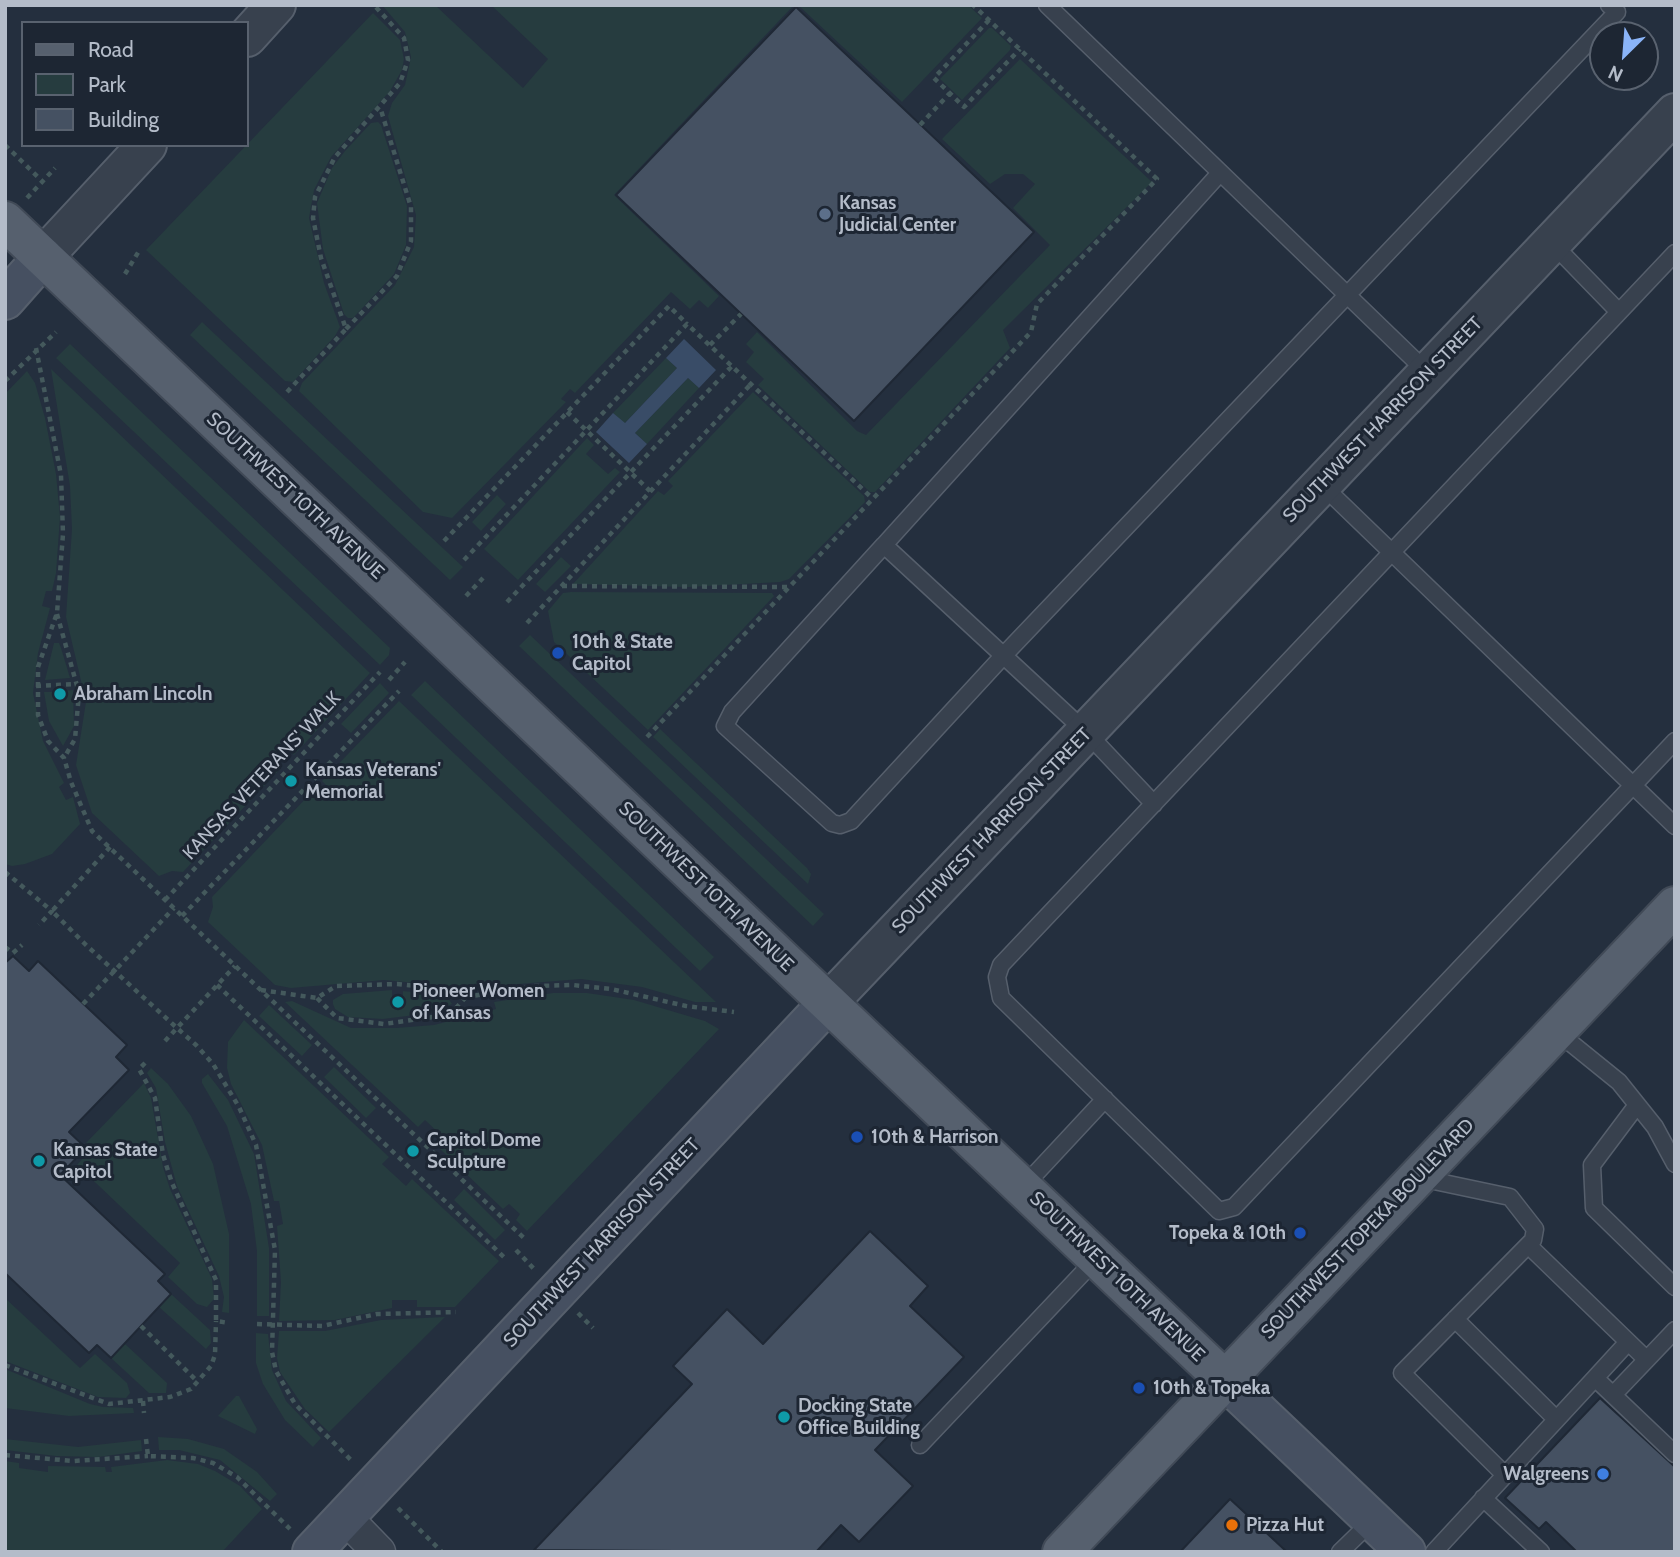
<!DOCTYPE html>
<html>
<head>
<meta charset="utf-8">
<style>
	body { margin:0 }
	#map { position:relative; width:1680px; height:1557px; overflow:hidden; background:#242f3e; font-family:Cabin,sans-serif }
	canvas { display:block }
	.frame { position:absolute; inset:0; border:7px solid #b4bcc9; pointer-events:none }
	.legend { position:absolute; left:21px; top:21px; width:228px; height:126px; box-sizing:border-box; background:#1d2633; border:2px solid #59626f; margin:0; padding:9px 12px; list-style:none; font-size:21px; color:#b4bcc9 }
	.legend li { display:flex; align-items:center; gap:14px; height:35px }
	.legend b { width:35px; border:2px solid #59626f }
	.north { position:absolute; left:1589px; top:21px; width:70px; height:70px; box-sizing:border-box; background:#1d2633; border:2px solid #59626f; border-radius:50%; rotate:205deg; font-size:19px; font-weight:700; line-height:28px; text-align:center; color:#b4bcc9 }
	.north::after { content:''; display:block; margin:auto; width:24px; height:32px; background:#8ab4f8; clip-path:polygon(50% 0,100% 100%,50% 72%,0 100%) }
</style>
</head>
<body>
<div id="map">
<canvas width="1680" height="1557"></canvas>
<div class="frame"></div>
<ul class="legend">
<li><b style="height:9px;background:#56606e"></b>Road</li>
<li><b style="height:19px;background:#263c3f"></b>Park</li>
<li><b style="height:19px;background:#455162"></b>Building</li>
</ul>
<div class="north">N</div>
</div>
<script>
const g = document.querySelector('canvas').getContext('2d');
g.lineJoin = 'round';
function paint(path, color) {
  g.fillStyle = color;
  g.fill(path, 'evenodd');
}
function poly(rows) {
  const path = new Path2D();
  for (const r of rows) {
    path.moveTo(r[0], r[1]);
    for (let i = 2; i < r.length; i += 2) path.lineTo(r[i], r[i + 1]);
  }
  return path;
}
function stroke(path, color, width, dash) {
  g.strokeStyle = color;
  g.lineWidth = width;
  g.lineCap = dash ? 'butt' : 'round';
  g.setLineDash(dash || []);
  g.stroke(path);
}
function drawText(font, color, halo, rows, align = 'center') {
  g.font = font + ' Cabin,sans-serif';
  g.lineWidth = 6;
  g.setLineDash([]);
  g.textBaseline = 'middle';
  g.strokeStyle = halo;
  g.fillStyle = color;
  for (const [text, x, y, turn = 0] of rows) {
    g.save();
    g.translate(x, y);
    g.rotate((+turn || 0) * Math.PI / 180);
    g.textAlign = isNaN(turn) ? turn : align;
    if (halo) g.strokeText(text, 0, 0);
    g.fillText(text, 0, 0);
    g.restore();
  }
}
paint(poly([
	[382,5,435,5,523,88,548,59,491,5,794,5,614,195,719,296,708,308,699,300,690,309,671,292,575,393,570,389,561,399,566,402,452,518,423,512,299,391,302,383,395,285,414,247,416,215,388,116,392,103,405,85,411,57,405,32],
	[798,5,968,5,982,18,902,102],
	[373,13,400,40,404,59,402,70,390,91,331,157,314,190,309,218,324,283,340,327,335,336,293,382,285,381,146,250],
	[989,28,992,28,1011,46,1010,50,962,100,940,79],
	[1020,59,1152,182,1003,330,1010,348,875,492,870,492,758,385,764,379,746,362,754,352,746,344,757,332,857,431,866,435,1050,245,1013,208,1035,184,1023,174,1005,174,990,184,942,139],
	[378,122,381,125,407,206,406,245,394,274,353,318,348,318,344,314,323,249,317,203,332,168,345,151,371,123],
	[202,322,463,567,450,580,190,335],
	[70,344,390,648,389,655,380,665,56,358],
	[666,358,677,368,624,424,613,413],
	[51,369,370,673,294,755,288,750,277,761,282,767,183,872,172,871,159,876,92,813,76,765,86,702,66,617,72,529,70,486],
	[27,371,35,383,45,418,56,474,60,517,56,573,52,591,46,591,42,606,50,608,38,653,33,693,43,741,64,783,59,787,66,800,73,797,80,824,52,854,25,864,12,866,5,864,5,394],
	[688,378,699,388,647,444,635,433],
	[753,392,864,496,865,502,789,579,780,582,688,587,573,584,658,491,664,495,673,486,668,481],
	[587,438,594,445,586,454,608,474,615,468,620,472,518,580,484,549],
	[497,495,506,504,481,531,472,522],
	[561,557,571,566,545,592,536,584],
	[571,592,772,593,774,596,648,730,554,642,548,611,563,593],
	[530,635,824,914,813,926,519,646],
	[54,643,59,643,61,648,70,678,45,680],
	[425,681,714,957,700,971,411,695],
	[380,683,389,693,351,733,341,724],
	[73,690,74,726,63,746,49,721,44,692,55,692,56,699,63,699,63,691],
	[399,701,716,1002,695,1002,642,987,581,979,469,988,384,980,291,988,275,985,208,922,213,907,212,897,310,794,316,799,328,787,322,781],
	[660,729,807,868,811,874,808,884,653,737],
	[392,990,392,1008,403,1007,403,991,440,995,448,998,452,1004,431,1013,383,1019,348,1017,335,1009,333,1004,333,1000,343,994],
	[553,993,587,993,634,1000,705,1021,719,1029,527,1231,516,1220,520,1214,509,1204,503,1209,440,1149,447,1141,425,1120,418,1127,285,1002,292,1001,351,1028,396,1028,434,1025,496,1009,494,1002],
	[269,1005,312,1045,302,1056,259,1016],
	[244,1020,389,1157,382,1164,406,1186,412,1179,499,1261,455,1307,417,1307,417,1300,392,1300,392,1308,335,1320,279,1321,281,1282,277,1226,283,1224,279,1201,274,1201,262,1145,231,1084,227,1068,228,1042],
	[334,1067,376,1108,366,1118,324,1077],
	[151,1068,168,1084,191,1116,213,1164,229,1234,229,1313,222,1312,224,1297,219,1276,177,1186,165,1142,156,1088,147,1073],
	[208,1074,228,1100,254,1154,269,1248,269,1316,257,1316,257,1251,251,1204,227,1126,202,1083,202,1079],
	[144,1083,151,1098,163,1167,170,1189,212,1279,214,1299,207,1307,197,1304,168,1277,180,1263,77,1165,91,1149,86,1143],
	[464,1189,505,1230,495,1240,454,1200],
	[171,1294,210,1330,211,1343,206,1349,159,1307],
	[5,1298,80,1368,95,1354,127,1383,130,1393,126,1398,98,1397,5,1361],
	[445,1317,329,1432,305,1409,280,1372,277,1358,279,1331,325,1331,381,1320],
	[256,1333,268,1334,272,1370,286,1401,321,1438,313,1447,285,1420,263,1384,256,1363],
	[125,1344,167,1383,166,1393,149,1393,111,1358],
	[5,1369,90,1404,103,1407,133,1408,134,1413,69,1416,5,1408],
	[236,1396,239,1396,257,1429,255,1434,218,1416],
	[158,1437,188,1439,224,1449,257,1472,277,1494,270,1501,220,1460,179,1450,159,1450],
	[5,1439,78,1447,141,1440,142,1451,98,1457,56,1456,5,1450],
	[167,1460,198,1464,215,1471,240,1486,262,1509,222,1552,5,1552,5,1461,19,1463,19,1468,48,1472,48,1466,105,1467,106,1472,112,1472,111,1467]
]), '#263c3f');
paint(poly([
	[684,339,716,370,699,388,688,378,635,433,647,444,629,463,596,432,613,413,625,423,677,368,666,358]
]), '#394c67');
const building = poly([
	[796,7,1034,232,854,421,616,195,796,7],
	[13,956,29,971,38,961,127,1045,116,1057,129,1070,69,1132,86,1148,60,1175,165,1274,158,1281,171,1294,111,1358,97,1345,89,1353,5,1273,5,963,13,956],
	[870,1231,928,1286,910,1306,964,1357,875,1450,913,1486,859,1542,841,1525,816,1552,534,1550,692,1384,673,1366,727,1309,763,1344,870,1231],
	[1600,1398,1675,1467,1675,1552,1577,1552,1546,1522,1539,1529,1505,1498,1600,1398],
	[1230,1499,1287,1552,1180,1552,1230,1499]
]);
paint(building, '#455162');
stroke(building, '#1f2835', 2);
const service = poly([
	[1047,5,1428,373],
	[1552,243,1619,312],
	[1675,253,1001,965,997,977,1001,998,1219,1211,1234,1207,1675,741],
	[1322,485,1675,826],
	[884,545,732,712,725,726,832,823,840,825,851,821,1004,655,1617,12,1609,5],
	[1154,804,1086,732,884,545,1220,173],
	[1556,1031,1619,1082,1655,1127,1675,1164],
	[1637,1105,1592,1165,1594,1208,1675,1287],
	[1420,1178,1510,1197,1535,1229,1533,1240,1402,1373,1504,1474],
	[1023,1187,1105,1099],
	[1528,1245,1646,1359],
	[1455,1319,1556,1419],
	[1595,1378,1628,1342],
	[1613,1395,1675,1330],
	[920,1445,1097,1258],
	[1483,1498,1541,1552],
	[1340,1552,1373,1520],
	[1434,1552,1595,1378,1675,1454]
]);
const minor = poly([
	[344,1516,379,1552]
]);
const tertiary = poly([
	[247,37,276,5],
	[43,257,147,145],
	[828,1003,1675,113]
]);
const secondary = poly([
	[5,300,43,257],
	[1225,1380,1406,1552],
	[312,1552,828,1003]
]);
const primary = poly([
	[5,221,1225,1380],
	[1062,1552,1675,906]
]);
stroke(service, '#565f6c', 19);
stroke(minor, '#565f6c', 35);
stroke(tertiary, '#565f6c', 42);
stroke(secondary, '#565f6c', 42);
stroke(primary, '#414a57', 42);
stroke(poly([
	[989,20,934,78,964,107,1020,49],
	[920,125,950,93],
	[5,145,43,182],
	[27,198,55,168],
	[125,274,139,251],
	[346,329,397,276,411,241,411,207,380,107],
	[710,345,741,314],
	[36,348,61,475,63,534,57,613,38,667,38,715,48,741,64,758,71,782,92,831,525,1239],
	[5,381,56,332],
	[287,392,346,329,321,258,313,218,315,197,335,157,400,83,408,60,404,38,374,5],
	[567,412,650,491],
	[444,541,669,306,687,324],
	[464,560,687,324,872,498],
	[562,586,788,587],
	[466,596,483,578],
	[507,602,732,366],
	[57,614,79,693,75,739,64,758],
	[527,623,751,384],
	[389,680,405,662],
	[36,686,76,684],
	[647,737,1031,332,1037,304,1157,179,973,5],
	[110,847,52,911,86,945,177,1028,235,966],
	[5,872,52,911,39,925],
	[165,900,380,672],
	[182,916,399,691],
	[5,947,13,953,22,945],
	[217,985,506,1259],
	[261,990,317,998,336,986,397,984,446,989,466,997,535,986,573,985,611,989,686,1006,734,1012],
	[317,998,337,1018,384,1024,440,1016,455,1009,466,997],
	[83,1004,174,908],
	[165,1041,177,1028,196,1045,213,1064,239,1107,256,1145,275,1250,272,1352,276,1371,295,1404,353,1462],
	[145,1063,139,1069,155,1098,163,1155,172,1183,216,1280,216,1321,229,1323],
	[516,1250,535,1270],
	[578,1313,593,1328],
	[257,1324,322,1326,377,1314,456,1312],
	[141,1326,198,1382],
	[5,1365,109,1404,170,1397,191,1389,211,1366,215,1355,216,1321],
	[143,1401,144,1413],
	[146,1439,148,1456,193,1458,213,1463,237,1477,290,1529],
	[5,1455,73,1461,148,1456],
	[398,1508,442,1552]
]), '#44595c', 4.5, [5, 5]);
stroke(service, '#38414e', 16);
stroke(minor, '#38414e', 32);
stroke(tertiary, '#38414e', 38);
stroke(secondary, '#465061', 38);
stroke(primary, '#56606e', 38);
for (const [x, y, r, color] of [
	[825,214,7,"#5c6f8a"],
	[558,653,7,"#1a4fb4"],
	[60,694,7,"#0f9aa8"],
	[291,781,7,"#0f9aa8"],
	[398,1002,7,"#0f9aa8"],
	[857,1137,7,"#1a4fb4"],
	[413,1151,7,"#0f9aa8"],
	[39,1161,7,"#0f9aa8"],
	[1300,1233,7,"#1a4fb4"],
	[1139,1388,7,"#1a4fb4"],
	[784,1417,7,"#0f9aa8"],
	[1603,1474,7,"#3f7fe0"],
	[1232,1525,7,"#e8710a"]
]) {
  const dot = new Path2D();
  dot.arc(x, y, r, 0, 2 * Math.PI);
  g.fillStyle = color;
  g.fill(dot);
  stroke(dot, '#1d2633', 2.5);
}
drawText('bold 19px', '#b4bcc9', '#1d2633', [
	["Kansas",839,203],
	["Judicial Center",839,225],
	["10th & State",572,642],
	["Capitol",572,664],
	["Abraham Lincoln",74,694],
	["Kansas Veterans'",305,770],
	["Memorial",305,792],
	["Pioneer Women",412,991],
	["of Kansas",412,1013],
	["10th & Harrison",871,1137],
	["Capitol Dome",427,1140],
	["Sculpture",427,1162],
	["Kansas State",53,1150],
	["Capitol",53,1172],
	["Topeka & 10th",1286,1233,"right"],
	["10th & Topeka",1153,1388],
	["Docking State",798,1406],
	["Office Building",798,1428],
	["Walgreens",1589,1474,"right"],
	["Pizza Hut",1246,1525]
], 'left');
drawText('19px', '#b4bcc9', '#1d2633', [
	["SOUTHWEST HARRISON STREET",1383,420,-46],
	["SOUTHWEST 10TH AVENUE",295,496,43],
	["KANSAS VETERANS' WALK",262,776,-47],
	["SOUTHWEST HARRISON STREET",992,831,-46],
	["SOUTHWEST 10TH AVENUE",706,887,44],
	["SOUTHWEST TOPEKA BOULEVARD",1368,1229,-46],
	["SOUTHWEST HARRISON STREET",602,1243,-47],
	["SOUTHWEST 10TH AVENUE",1117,1277,44]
]);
</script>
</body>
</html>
